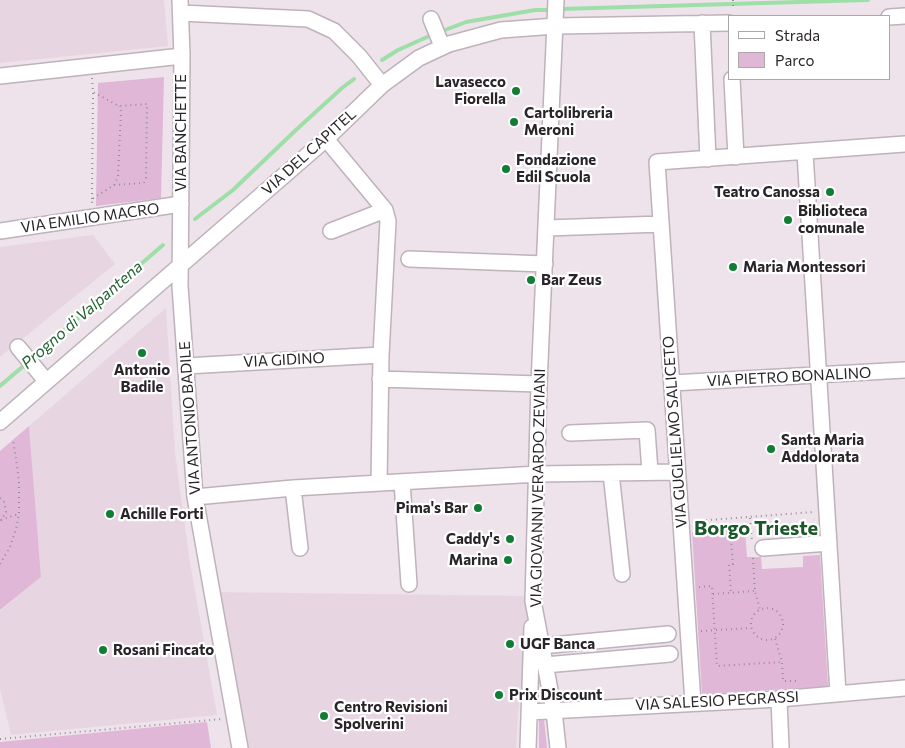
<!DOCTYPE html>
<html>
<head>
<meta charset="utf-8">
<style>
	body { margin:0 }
	#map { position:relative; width:905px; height:748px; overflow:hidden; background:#eee2eb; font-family:Commissioner,sans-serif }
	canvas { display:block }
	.legend { position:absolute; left:728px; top:15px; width:162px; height:65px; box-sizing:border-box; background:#fff; border:1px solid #aaa8a9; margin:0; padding:6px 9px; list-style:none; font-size:15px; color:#2a2529 }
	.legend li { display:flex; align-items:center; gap:10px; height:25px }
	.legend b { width:25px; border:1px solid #aaa8a9 }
</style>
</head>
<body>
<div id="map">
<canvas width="905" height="748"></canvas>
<ul class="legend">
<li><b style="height:6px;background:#fff"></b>Strada</li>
<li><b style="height:14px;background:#e1b7d7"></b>Parco</li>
</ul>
</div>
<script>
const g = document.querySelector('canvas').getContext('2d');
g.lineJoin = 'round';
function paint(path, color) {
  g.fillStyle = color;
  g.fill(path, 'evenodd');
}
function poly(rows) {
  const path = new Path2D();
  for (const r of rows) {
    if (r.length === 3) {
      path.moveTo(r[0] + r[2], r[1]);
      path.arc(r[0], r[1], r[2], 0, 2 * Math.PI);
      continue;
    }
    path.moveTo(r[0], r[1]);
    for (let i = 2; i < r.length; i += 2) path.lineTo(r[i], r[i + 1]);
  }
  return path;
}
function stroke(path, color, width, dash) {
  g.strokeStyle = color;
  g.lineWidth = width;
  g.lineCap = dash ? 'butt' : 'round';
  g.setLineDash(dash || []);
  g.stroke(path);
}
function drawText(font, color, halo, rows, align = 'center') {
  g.font = font + ' Commissioner,sans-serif';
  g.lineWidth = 4.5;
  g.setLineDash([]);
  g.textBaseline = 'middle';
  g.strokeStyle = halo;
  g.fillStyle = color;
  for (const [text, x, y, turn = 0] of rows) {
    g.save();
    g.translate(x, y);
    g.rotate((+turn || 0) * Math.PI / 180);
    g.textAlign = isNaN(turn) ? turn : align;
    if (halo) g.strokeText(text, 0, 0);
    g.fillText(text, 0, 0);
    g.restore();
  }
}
paint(poly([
	[0,0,164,0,168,46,0,63],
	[93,235,115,264,0,357,0,247],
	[166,308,175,453,190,563,217,715,11,735,0,689,0,611,41,577,29,426],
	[208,592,527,596,527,643,518,712,516,748,244,748]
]), '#e7d5e2');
paint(poly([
	[164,77,161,198,96,206,98,83],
	[29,426,41,577,0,610,0,451],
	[745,529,747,557,761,557,762,569,803,567,803,556,820,555,828,687,702,694,692,532],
	[541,718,544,719,547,748,539,748,539,720],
	[207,722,211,748,0,748,0,742]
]), '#e1b7d7');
stroke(poly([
	[560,9,868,0],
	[440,32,466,22,535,10,553,10],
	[382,60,398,50,434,34],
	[195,219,233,190,297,129,342,88,354,79],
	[32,358,163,245],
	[0,386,27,363]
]), '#9edfa7', 4);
const minor = poly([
	[180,0,182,56,180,286,195,497,240,748],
	[556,0,539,384,533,601,554,711,558,748],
	[181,13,308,19,334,31,359,56,382,85],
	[889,17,905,16],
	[431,19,442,46],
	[702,23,708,159],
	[0,76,182,56],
	[732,79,736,157],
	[326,139,385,210,388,221,381,355,379,483],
	[805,153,838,693],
	[547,228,661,224],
	[0,231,181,204],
	[331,231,385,210],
	[409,259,545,264],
	[18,347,46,381],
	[186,366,381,355],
	[380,379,539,384],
	[672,383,905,370],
	[0,422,326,139,382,85,419,58,449,44,501,30,556,26,729,23],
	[570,433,647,430,650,472],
	[611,473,622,574],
	[402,482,409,584],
	[293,488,300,548],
	[195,497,293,488,538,474,677,472],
	[763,548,829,543],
	[541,646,668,634],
	[545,665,670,654],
	[779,699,781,748],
	[693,703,657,162,905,144],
	[529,712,779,699,905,688],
	[528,748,532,627]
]);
stroke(minor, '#beb2bb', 18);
stroke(poly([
	[733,0,733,10],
	[92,78,93,92,119,106,147,104,146,178,144,183,114,185,92,199,92,204],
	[114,185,118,177,121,111,119,106],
	[92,199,93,92],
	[0,498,4,502,6,512,0,522],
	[750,518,752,541],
	[1,520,18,514],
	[696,521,813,512],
	[730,529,733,564,729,564,731,593],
	[753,558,755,591,760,610],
	[0,564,10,547,16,529,19,514,19,480,13,439],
	[699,587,712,586,717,666,782,662],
	[713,594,755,591],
	[767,624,16],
	[701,631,751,628],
	[775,639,782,662,783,681,796,681,796,685],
	[0,739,222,719]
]), '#978f95', 2, [1, 4]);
stroke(minor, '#fff', 15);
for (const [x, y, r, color] of [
	[516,91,5,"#0f7e34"],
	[514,122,5,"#0f7e34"],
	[506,169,5,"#0f7e34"],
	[830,192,5,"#0f7e34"],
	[788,220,5,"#0f7e34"],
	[733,267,5,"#0f7e34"],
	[531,280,5,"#0f7e34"],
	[142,353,5,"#0f7e34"],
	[771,449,5,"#0f7e34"],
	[478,508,5,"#0f7e34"],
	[110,514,5,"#0f7e34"],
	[510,539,5,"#0f7e34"],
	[508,560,5,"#0f7e34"],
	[510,644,5,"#0f7e34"],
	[103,650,5,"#0f7e34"],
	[499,695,5,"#0f7e34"],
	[324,716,5,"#0f7e34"]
]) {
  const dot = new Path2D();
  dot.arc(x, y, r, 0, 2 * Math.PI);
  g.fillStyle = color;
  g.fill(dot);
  stroke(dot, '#fff', 2);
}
drawText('bold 15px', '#2a2529', '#fff', [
	["Lavasecco",506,82,"right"],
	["Fiorella",506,99,"right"],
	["Cartolibreria",524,113],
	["Meroni",524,130],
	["Fondazione",516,160],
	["Edil Scuola",516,177],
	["Teatro Canossa",820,192,"right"],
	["Biblioteca",798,211],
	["comunale",798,228],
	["Maria Montessori",743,267],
	["Bar Zeus",541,280],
	["Antonio",142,370,"center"],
	["Badile",142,387,"center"],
	["Santa Maria",781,440],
	["Addolorata",781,457],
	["Pima's Bar",468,508,"right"],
	["Achille Forti",120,514],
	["Caddy's",500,539,"right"],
	["Marina",498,560,"right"],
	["UGF Banca",520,644],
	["Rosani Fincato",113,650],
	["Prix Discount",509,695],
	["Centro Revisioni",334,707],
	["Spolverini",334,724]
], 'left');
drawText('15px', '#2a2529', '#fff', [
	["VIA BANCHETTE",181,133,-90],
	["VIA DEL CAPITEL",309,152,-42],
	["VIA EMILIO MACRO",90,218,-8],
	["VIA GIDINO",284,360,-3],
	["VIA PIETRO BONALINO",789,377,-3],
	["VIA ANTONIO BADILE",190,418,-94],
	["VIA GUGLIELMO SALICETO",675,432,-94],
	["VIA GIOVANNI VERARDO ZEVIANI",538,488,-89],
	["VIA SALESIO PEGRASSI",717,701,-3]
]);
drawText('italic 16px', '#226431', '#fff', [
	["Progno di Valpantena",82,315,-41]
]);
drawText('bold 20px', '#195829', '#fff', [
	["Borgo Trieste",756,528]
]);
</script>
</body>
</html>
